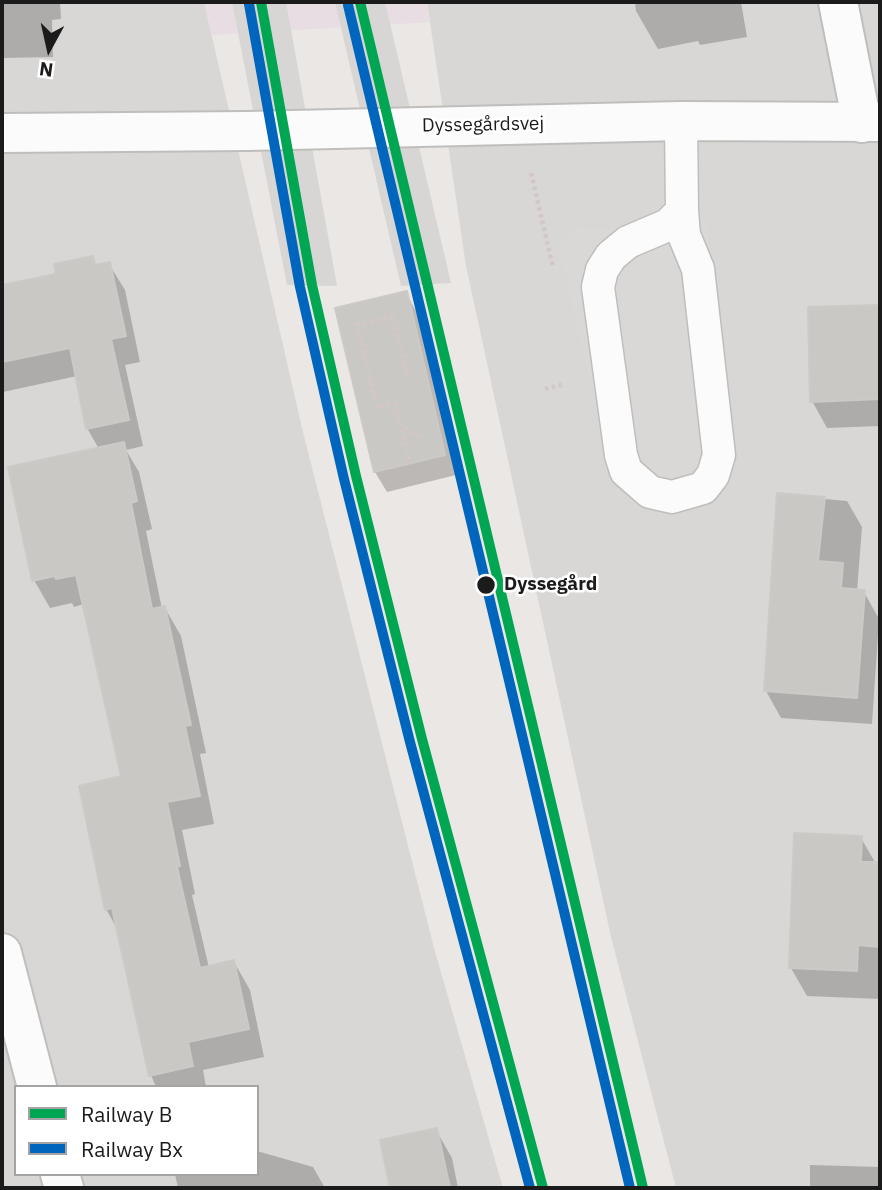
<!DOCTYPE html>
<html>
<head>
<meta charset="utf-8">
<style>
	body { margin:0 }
	#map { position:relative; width:882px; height:1190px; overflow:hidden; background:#eae7e4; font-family:"IBM Plex Sans",sans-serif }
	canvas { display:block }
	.frame { position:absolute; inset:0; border:4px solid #1b1b1b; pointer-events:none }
	.legend { position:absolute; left:14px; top:1085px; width:245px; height:91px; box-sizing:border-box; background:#fff; border:2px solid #a4a4a4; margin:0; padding:9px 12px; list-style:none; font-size:21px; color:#1b1b1b }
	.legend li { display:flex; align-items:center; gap:14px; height:35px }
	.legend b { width:35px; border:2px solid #a4a4a4 }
	.north { position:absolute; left:14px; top:14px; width:70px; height:70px; -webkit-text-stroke:5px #fff; paint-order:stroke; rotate:188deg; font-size:19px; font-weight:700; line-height:28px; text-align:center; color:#1b1b1b }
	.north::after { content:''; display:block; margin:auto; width:24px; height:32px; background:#1b1b1b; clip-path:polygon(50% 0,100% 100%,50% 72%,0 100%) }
</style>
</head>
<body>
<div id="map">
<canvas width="882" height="1190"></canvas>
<div class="frame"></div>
<ul class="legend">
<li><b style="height:9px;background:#00a651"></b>Railway B</li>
<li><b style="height:9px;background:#0065bd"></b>Railway Bx</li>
</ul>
<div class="north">N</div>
</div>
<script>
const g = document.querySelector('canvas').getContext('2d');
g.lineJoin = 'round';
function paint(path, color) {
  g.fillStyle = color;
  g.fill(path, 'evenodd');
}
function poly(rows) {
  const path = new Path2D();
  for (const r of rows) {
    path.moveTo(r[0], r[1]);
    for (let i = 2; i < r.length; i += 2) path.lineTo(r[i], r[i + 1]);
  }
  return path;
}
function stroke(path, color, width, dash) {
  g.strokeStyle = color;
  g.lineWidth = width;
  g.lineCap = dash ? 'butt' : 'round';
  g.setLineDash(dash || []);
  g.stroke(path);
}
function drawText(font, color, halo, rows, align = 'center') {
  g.font = font + ' "IBM Plex Sans",sans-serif';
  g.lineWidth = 5;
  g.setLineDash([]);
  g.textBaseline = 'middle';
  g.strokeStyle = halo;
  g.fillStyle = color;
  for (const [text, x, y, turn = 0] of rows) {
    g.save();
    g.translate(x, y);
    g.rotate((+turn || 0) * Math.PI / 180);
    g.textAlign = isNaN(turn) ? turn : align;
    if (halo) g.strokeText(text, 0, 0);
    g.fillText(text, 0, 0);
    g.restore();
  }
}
paint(poly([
	[2,2,204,2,303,432,434,948,503,1188,2,1188],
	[16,1087,257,1087,257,1174,16,1174],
	[427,2,880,2,880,1188,676,1188,611,937,466,266]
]), '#d9d7d5');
paint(poly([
	[204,2,427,2,430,22,212,35]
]), '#e7dde2');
paint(poly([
	[649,219,706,220,732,459,696,505,609,462,559,250,572,227,612,230]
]), '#dad8d7');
paint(poly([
	[232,2,286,2,337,286,287,285],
	[335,2,385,2,451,283,401,286]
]), '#d7d6d5');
paint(poly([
	[2,2,60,2,61,19,52,20,53,57,2,58],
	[635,2,741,2,747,37,700,45,698,41,658,49,636,11],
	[92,257,97,267,109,264,125,290,140,362,125,365,143,446,126,450,139,472,152,529,146,531,162,609,165,608,181,636,206,753,200,754,214,824,182,830,195,894,192,895,209,968,234,962,250,990,264,1057,203,1070,206,1087,156,1087,151,1075,119,932,106,909,123,778,84,604,74,607,72,603,50,608,34,580,99,449,87,428,77,376,3,392,2,390,2,287,58,275],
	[406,293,417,313,456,475,387,492,375,472],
	[880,306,880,426,827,428,812,401,810,308],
	[779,495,847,501,862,527,857,591,864,592,879,619,872,724,781,718,766,691],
	[861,838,876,864,880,864,880,999,807,996,791,968],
	[436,1130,452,1158,458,1188,393,1188,390,1183],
	[257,1151,313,1167,325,1188,178,1188,175,1174,257,1174],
	[810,1165,880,1167,880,1188,810,1188]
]), '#0003');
const building = poly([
	[93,256,95,265,110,262,126,336,111,339,129,420,86,429,70,348,2,362,2,285,56,274,54,264,93,256],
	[407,291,445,455,374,472,335,308,407,291],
	[880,305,880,399,810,402,808,307,880,305],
	[124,442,137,501,131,503,152,609,165,606,191,725,185,726,200,796,167,802,180,866,177,867,200,968,234,960,249,1029,188,1042,193,1066,149,1076,112,908,105,910,79,786,121,776,76,575,56,579,55,576,32,581,8,467,124,442],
	[777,493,825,497,818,561,843,563,841,588,865,590,857,698,764,691,777,493],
	[794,833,862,836,861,862,880,862,880,947,858,945,857,971,789,968,794,833],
	[437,1128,450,1188,390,1188,380,1140,437,1128]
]);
paint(building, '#cac8c5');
stroke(building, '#ccc9c6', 2);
const service = poly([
	[681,121,682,211,668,225,628,242,611,256,602,270,598,287,621,455,626,471,650,492,672,497,703,488,713,475,719,455,698,269,684,235,682,211]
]);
const minor = poly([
	[838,2,862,123],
	[2,953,37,1087],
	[60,1174,64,1188]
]);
const tertiary = poly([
	[2,133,248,131,681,121,880,122]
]);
stroke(service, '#bfbebc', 35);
stroke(minor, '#bfbebc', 42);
stroke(tertiary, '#bfbebc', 42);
stroke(poly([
	[531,173,553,267],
	[408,378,393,316,357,325,377,407,395,403,410,464],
	[545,389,565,384],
	[400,423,423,439]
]), '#d3c7c6', 4.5, [3.5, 3.5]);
stroke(service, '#fcfbfb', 32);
stroke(minor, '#fcfbfb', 38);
stroke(tertiary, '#fcfbfb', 38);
stroke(poly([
	[261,2,312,285,356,476,422,739,543,1188],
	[360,2,643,1188]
]), '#00a651', 10);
stroke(poly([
	[249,4,300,287,344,479,410,742,530,1188],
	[348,5,630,1188]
]), '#0065bd', 10);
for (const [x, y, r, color] of [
	[486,585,10,"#1b1b1b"]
]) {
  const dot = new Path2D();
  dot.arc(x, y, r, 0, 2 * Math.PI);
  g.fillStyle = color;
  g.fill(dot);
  stroke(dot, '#fff', 2.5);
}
drawText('19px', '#1b1b1b', '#fff', [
	["Dyssegårdsvej",483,125,-1]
]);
drawText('bold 19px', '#1b1b1b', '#fff', [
	["Dyssegård",504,585]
], 'left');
</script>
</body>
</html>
